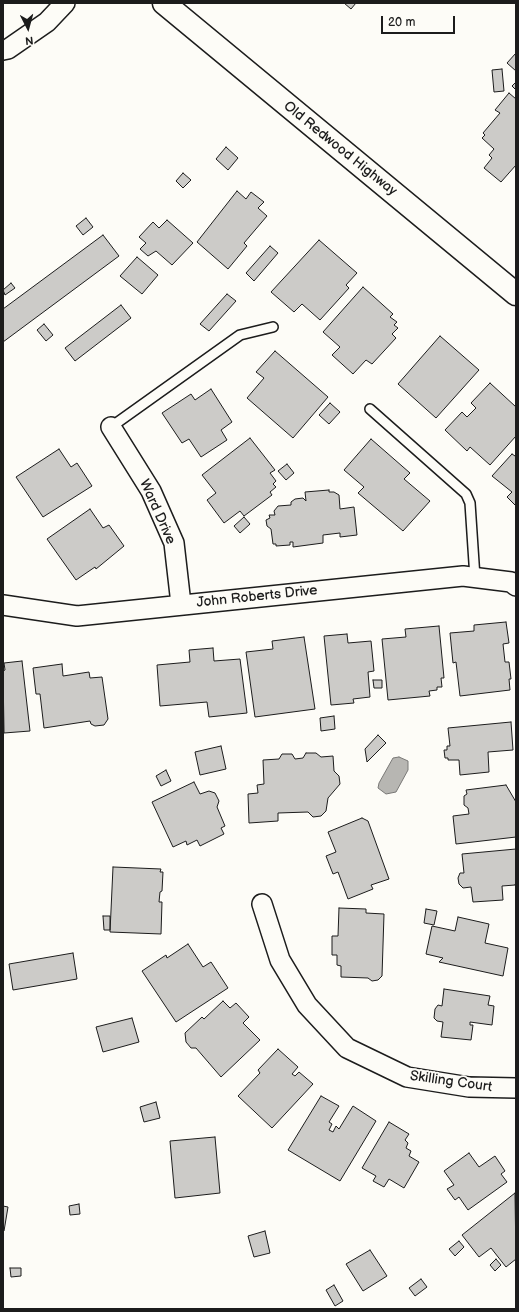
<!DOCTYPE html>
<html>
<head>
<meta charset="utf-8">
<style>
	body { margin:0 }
	#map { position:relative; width:519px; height:1312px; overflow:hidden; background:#fdfcf7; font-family:"Balsamiq Sans",sans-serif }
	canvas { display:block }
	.frame { position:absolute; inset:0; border:4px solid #1c1c1c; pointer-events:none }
	.north { position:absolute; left:8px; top:8px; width:40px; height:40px; -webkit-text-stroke:3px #fdfcf7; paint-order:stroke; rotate:174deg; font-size:11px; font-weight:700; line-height:16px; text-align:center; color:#1c1c1c }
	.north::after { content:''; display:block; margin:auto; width:14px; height:18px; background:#1c1c1c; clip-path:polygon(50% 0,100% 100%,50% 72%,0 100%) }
	.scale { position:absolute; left:381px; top:16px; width:74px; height:18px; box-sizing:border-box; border:2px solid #1c1c1c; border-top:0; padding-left:5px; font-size:12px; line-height:14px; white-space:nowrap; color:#1c1c1c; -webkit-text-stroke:3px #fdfcf7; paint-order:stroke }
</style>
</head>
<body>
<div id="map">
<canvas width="519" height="1312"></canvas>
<div class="frame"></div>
<div class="north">N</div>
<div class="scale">20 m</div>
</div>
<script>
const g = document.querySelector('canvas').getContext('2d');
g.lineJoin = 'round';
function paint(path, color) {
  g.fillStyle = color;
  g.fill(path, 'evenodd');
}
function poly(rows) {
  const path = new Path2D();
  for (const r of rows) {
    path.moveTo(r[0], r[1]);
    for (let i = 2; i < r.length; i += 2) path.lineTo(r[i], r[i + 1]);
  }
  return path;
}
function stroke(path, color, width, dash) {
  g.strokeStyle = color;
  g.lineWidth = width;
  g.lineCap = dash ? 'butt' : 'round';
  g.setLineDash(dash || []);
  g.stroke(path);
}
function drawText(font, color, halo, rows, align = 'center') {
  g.font = font + ' "Balsamiq Sans",sans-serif';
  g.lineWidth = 3.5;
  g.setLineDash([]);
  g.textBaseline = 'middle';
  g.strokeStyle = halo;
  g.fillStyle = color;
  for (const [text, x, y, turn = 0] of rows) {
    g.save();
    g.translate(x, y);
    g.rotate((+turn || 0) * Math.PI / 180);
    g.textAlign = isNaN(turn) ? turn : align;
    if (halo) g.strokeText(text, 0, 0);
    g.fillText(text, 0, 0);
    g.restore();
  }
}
const water = poly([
	[399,757,408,761,408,770,396,792,386,794,378,788,379,783,393,758,399,757]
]);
paint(water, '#b7b6b2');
stroke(water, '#797876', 1);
const building = poly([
	[344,3,356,3,351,9,344,3],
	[516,53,516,71,507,63,516,53],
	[502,69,504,91,494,92,492,70,502,69],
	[516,82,516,90,512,86,516,82],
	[509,93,516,99,516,165,501,182,484,168,492,158,489,155,494,149,482,138,485,135,483,133,500,113,495,110,509,93],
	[226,147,238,158,228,170,216,159,226,147],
	[183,173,191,180,183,188,176,181,183,173],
	[237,191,246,199,251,192,264,202,258,208,267,216,244,243,247,246,228,269,197,242,237,191],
	[86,218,93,227,83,235,76,226,86,218],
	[167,220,193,243,172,265,156,251,148,256,140,249,146,243,139,237,153,222,159,228,167,220],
	[103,235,119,256,3,342,3,309,103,235],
	[319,240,357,273,346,285,349,288,320,320,302,304,294,312,271,292,319,240],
	[270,246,278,253,254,281,246,273,270,246],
	[137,257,158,275,142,294,120,276,137,257],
	[11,283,15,288,5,295,3,290,11,283],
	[363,287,393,314,390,317,397,322,394,325,398,328,392,334,396,338,372,364,366,360,353,374,332,355,340,347,323,332,363,287],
	[227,294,236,301,209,331,200,324,227,294],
	[121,305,131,318,75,361,65,348,121,305],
	[44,324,53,335,46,341,37,330,44,324],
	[440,336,479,370,436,418,398,384,440,336],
	[275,351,328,397,293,438,247,398,264,378,256,372,275,351],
	[490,383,516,407,516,436,490,465,470,447,467,451,445,430,462,412,467,417,476,408,471,403,490,383],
	[211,389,232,422,221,430,227,440,201,457,189,439,182,443,162,413,191,394,195,400,211,389],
	[330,403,340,412,329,424,319,415,330,403],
	[250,438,275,470,270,473,276,481,273,484,276,487,270,492,272,495,244,516,240,511,224,523,207,500,216,493,202,475,250,438],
	[371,439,410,473,404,479,430,501,403,531,358,493,364,487,344,470,371,439],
	[59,449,71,467,77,463,92,486,43,517,16,477,59,449],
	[512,454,515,456,516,454,516,506,507,497,512,492,492,476,512,454],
	[287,464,294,473,286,480,278,471,287,464],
	[329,490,329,492,334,492,339,495,340,509,354,507,357,535,340,537,340,533,323,535,323,543,293,547,293,542,290,542,290,545,276,546,276,544,273,544,271,529,267,526,266,520,270,518,269,515,275,515,274,511,278,506,291,505,291,502,295,499,303,498,306,501,305,492,329,490],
	[90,509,103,528,109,525,124,546,96,569,95,567,76,580,47,539,90,509],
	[244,517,250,524,240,533,234,526,244,517],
	[506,622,509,643,503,644,505,662,509,662,511,679,509,679,510,690,460,696,456,662,453,663,450,633,474,631,474,625,506,622],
	[439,626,444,678,441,678,442,687,437,687,437,690,429,691,430,696,388,700,382,639,406,637,405,629,439,626],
	[347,634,348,643,371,641,374,671,368,672,370,697,353,699,354,703,331,705,324,636,347,634],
	[304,637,315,709,255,717,246,652,273,649,272,641,304,637],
	[213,648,214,661,240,659,247,713,209,717,207,702,160,706,157,665,190,662,189,650,213,648],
	[22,661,30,731,4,733,3,671,5,670,4,663,22,661],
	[62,664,63,676,89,672,90,678,102,677,108,719,104,725,95,726,91,724,90,721,44,728,40,694,36,694,33,668,62,664],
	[373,680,382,680,382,688,374,688,373,680],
	[334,716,335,729,321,731,320,718,334,716],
	[511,722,513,750,488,752,489,772,460,775,459,760,448,760,448,758,445,758,444,750,447,750,447,746,450,746,448,728,511,722],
	[378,735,386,743,367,762,365,749,378,735],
	[221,746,226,769,200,775,195,752,221,746],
	[306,753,316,753,321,757,333,756,334,771,339,776,340,784,328,798,326,811,321,816,313,817,308,812,278,813,278,821,249,823,248,794,258,793,257,785,264,784,263,760,279,759,282,754,292,754,295,759,303,758,306,753],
	[166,770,171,781,161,786,156,776,166,770],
	[194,782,200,794,209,791,215,793,219,801,217,807,225,826,221,828,224,834,200,846,197,840,187,845,186,841,173,847,152,802,194,782],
	[506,785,516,802,516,837,456,844,453,816,469,814,468,808,464,805,464,796,467,794,466,790,506,785],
	[362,818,368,821,389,879,371,885,373,889,348,899,338,872,333,874,326,856,336,852,328,832,362,818],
	[516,849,516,882,515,885,502,886,503,900,473,902,471,887,463,888,459,884,458,878,460,873,464,873,462,854,516,849],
	[113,867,161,869,160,872,163,872,162,891,160,892,159,902,162,902,161,934,110,932,113,867],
	[339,908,366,909,366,913,384,914,382,976,378,980,372,981,368,978,341,977,341,966,337,965,337,955,332,955,332,936,338,936,339,908],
	[426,909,437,911,434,925,424,923,426,909],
	[103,916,110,916,110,930,104,930,103,916],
	[458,917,489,924,485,943,508,948,503,976,439,962,443,958,426,954,432,926,455,931,458,917],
	[188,944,203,967,211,962,228,988,176,1022,142,971,166,955,167,958,188,944],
	[73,953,77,979,13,990,9,964,73,953],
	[444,989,490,996,488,1005,494,1006,492,1025,470,1022,470,1025,473,1025,471,1040,441,1037,443,1022,437,1021,434,1018,435,1009,438,1005,442,1006,444,989],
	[223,1001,230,1008,236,1003,249,1017,243,1023,260,1040,221,1077,196,1048,191,1048,186,1042,185,1033,202,1017,204,1019,223,1001],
	[132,1018,139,1042,103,1052,96,1027,132,1018],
	[278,1049,298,1067,292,1074,295,1076,299,1072,313,1084,272,1128,238,1096,260,1073,258,1070,278,1049],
	[321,1096,339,1106,329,1122,332,1124,329,1130,333,1132,336,1126,339,1129,353,1106,376,1121,340,1181,288,1150,321,1096],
	[156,1102,160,1118,144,1122,140,1107,156,1102],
	[389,1122,409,1134,405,1140,408,1143,406,1148,411,1151,409,1156,419,1162,404,1188,389,1179,384,1187,373,1181,376,1176,362,1168,389,1122],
	[215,1137,220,1193,175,1198,170,1141,215,1137],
	[469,1153,479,1167,495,1156,505,1171,501,1174,507,1182,468,1210,459,1197,455,1200,447,1189,454,1185,444,1171,469,1153],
	[515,1193,516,1259,506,1267,491,1248,479,1257,462,1235,515,1193],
	[79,1204,80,1214,70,1215,69,1206,79,1204],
	[3,1206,8,1207,4,1231,3,1231,3,1206],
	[265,1231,270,1253,254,1257,248,1236,265,1231],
	[459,1241,464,1247,455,1256,449,1249,459,1241],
	[370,1250,387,1276,363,1291,346,1264,370,1250],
	[496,1259,501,1265,495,1271,490,1265,496,1259],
	[10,1268,21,1268,21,1276,11,1277,10,1268],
	[421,1279,427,1287,415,1296,409,1288,421,1279],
	[334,1285,343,1301,335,1306,326,1290,334,1285]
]);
paint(building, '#cccbc8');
stroke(building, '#1c1c1c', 1);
const lane = poly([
	[370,409,466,494,470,503,475,578],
	[111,427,240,335,273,327]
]);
const street = poly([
	[3,50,8,49,47,22,65,3],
	[111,427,151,491,174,543,181,604],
	[3,605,77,616,463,576,511,582,516,586],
	[262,904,280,960,307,1005,347,1048,407,1077,469,1087,516,1088]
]);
const secondary = poly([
	[164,3,516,294]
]);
stroke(lane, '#1c1c1c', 12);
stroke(street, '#1c1c1c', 22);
stroke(secondary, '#1c1c1c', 25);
stroke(lane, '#fdfcf7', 9);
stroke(street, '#fdfcf7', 19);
stroke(secondary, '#fdfcf7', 22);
drawText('14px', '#1c1c1c', '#fdfcf7', [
	["Old Redwood Highway",340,149,39],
	["Ward Drive",157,512,66],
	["John Roberts Drive",257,597,-6],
	["Skilling Court",451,1082,8]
]);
</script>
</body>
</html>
